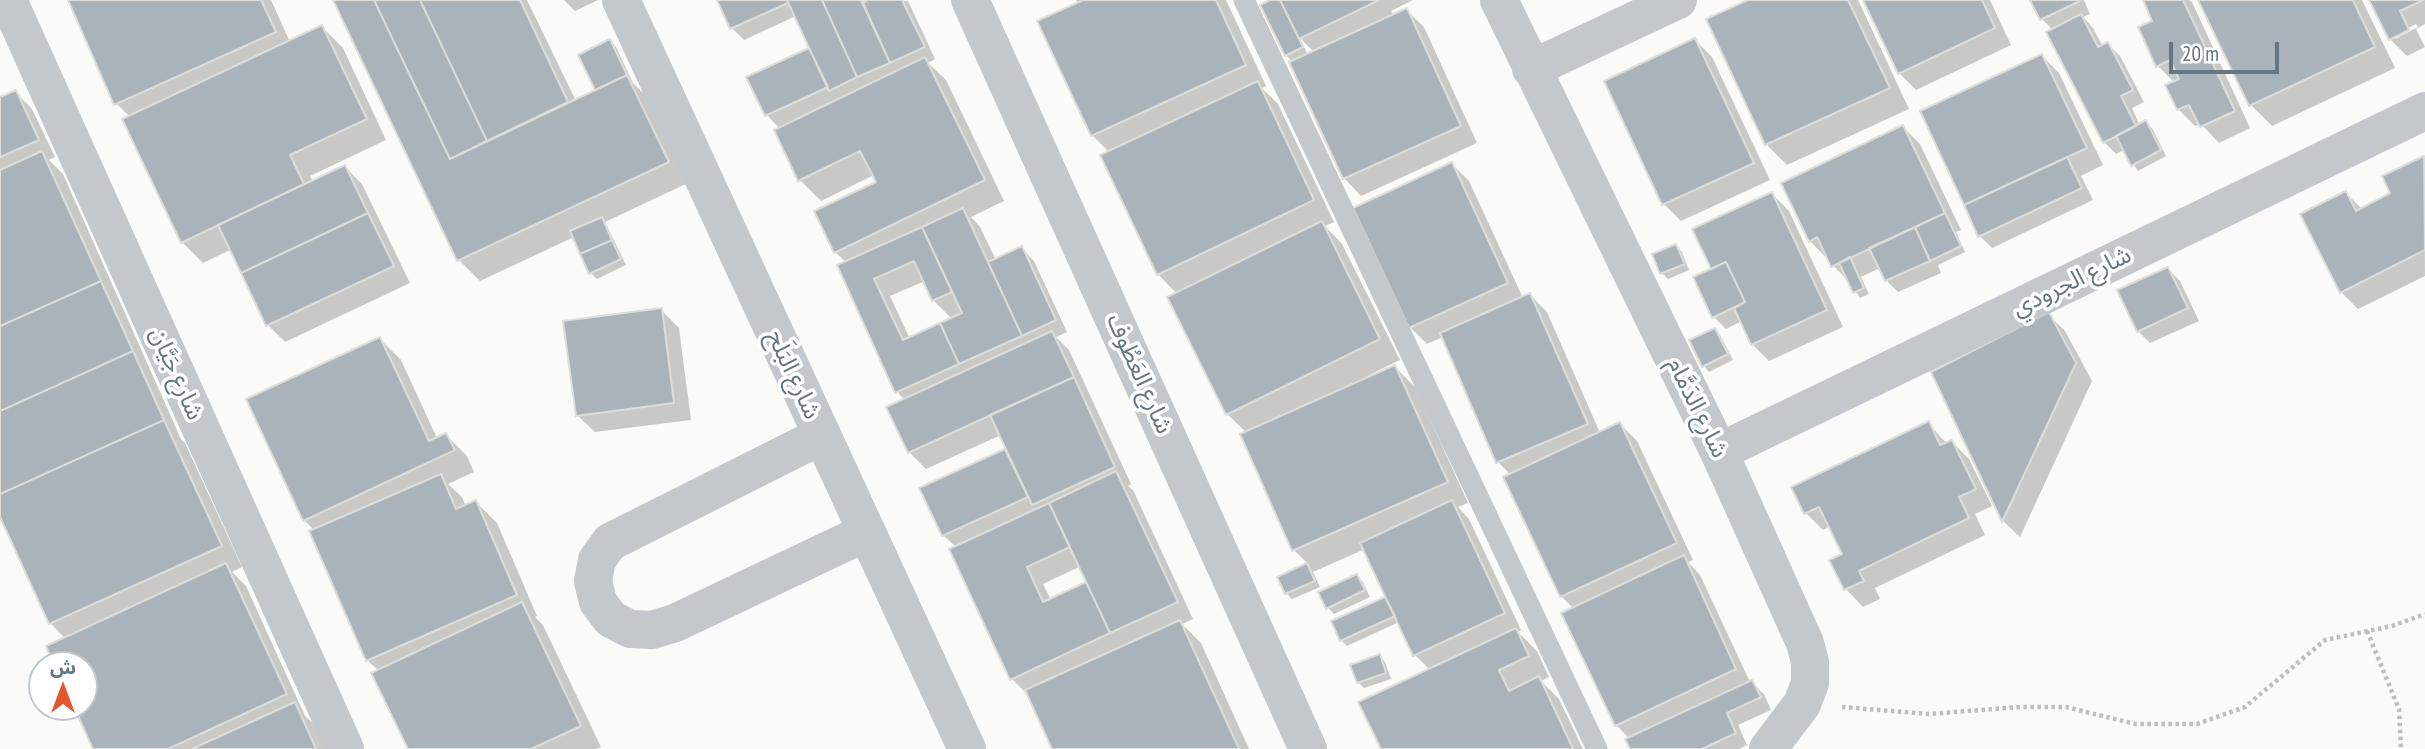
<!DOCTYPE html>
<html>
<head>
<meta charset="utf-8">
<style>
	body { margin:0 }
	#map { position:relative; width:2425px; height:749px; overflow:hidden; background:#fafaf8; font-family:"PT Sans Narrow","Noto Sans Arabic",sans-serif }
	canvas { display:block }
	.north { position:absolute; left:28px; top:651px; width:70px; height:70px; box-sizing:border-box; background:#fff; border:2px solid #c1c8cd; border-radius:50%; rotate:0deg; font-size:19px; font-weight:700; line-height:28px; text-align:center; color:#657683 }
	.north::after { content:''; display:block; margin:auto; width:24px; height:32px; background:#e4572e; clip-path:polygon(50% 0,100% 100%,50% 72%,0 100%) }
	.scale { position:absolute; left:2169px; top:42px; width:110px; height:32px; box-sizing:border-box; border:4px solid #657683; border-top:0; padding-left:9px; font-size:21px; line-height:24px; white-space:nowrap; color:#657683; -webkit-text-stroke:5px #fff; paint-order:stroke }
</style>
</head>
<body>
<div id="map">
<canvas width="2425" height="749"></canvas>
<div class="north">ش</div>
<div class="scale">20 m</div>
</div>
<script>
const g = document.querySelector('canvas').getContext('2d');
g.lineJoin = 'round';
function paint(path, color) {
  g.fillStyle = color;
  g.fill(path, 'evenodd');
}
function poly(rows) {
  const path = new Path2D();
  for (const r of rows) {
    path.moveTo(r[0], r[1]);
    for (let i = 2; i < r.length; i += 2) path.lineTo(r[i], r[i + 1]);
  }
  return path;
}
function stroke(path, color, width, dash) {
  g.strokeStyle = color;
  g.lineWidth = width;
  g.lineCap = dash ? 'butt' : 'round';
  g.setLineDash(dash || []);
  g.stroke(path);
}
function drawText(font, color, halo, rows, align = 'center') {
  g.font = font + ' "PT Sans Narrow","Noto Sans Arabic",sans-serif';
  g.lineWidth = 7;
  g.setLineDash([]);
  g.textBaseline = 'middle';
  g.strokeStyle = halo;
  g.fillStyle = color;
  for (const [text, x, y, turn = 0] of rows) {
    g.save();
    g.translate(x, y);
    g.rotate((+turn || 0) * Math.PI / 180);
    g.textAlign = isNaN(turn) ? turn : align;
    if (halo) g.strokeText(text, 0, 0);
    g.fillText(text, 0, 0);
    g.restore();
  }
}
paint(poly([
	[69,0,271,0,290,42,322,27,343,48,386,140,310,176,313,182,345,167,362,184,410,283,285,342,268,325,232,249,203,263,182,242,130,117,116,103],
	[335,0,527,0,576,101,598,91,596,89,610,41,616,47,633,83,648,98,688,183,605,222,626,265,597,279,591,273,574,237,480,281,459,260],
	[564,0,598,0,575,11],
	[719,0,908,1,935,59,928,63,946,80,1004,201,971,217,980,227,996,260,1022,249,1034,261,1067,332,1056,337,1069,350,1131,484,1128,486,1133,490,1193,619,1182,624,1201,643,1249,749,1054,749,1029,696,1012,679,956,547,943,535,922,489,1005,451,1010,456,1001,435,926,469,909,452,905,400,897,392,840,266,847,263,835,252,878,183,874,175,821,201,800,180,780,129,767,115,749,78,811,49,796,16,744,40,732,28],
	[925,281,933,300,953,320,910,339,890,296],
	[1081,566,1089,583,1051,600,1043,584],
	[1076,0,1226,0,1266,86,1262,88,1278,104,1334,222,1325,226,1342,244,1400,360,1369,375,1371,378,1395,367,1416,388,1468,503,1458,507,1469,519,1521,630,1518,632,1537,651,1549,677,1541,681,1559,699,1583,749,1383,749,1430,670,1415,655,1399,622,1347,646,1341,640,1385,599,1391,605,1365,549,1313,572,1320,587,1292,599,1286,593,1279,578,1309,565,1294,550,1247,433,1227,414,1177,294,1158,274,1109,152,1092,135,1040,22,1079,4],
	[1274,0,1413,0,1391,11,1394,16,1406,10,1424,27,1477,143,1361,196,1344,178,1293,62,1286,55],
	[1300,39,1301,39,1314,52,1308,55],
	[1752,0,1858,0,1909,109,1787,165,1766,144],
	[1865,0,1990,0,2011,45,1916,90,1899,73],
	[2032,0,2084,0,2090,14,2083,17,2093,28,2103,47,2108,44,2120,56,2144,102,2132,108,2140,126,2146,123,2152,128,2166,156,2138,171,2124,150,2116,154,2104,142,2053,30,2042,19],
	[2145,0,2189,0,2192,2,2250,128,2219,143,2201,124,2195,126,2178,109,2175,83,2158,66,2155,22],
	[2200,0,2362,0,2395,68,2272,126,2251,105],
	[2371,0,2425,0,2425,24,2416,29,2425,47,2407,56,2390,39],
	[2416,24,2418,27,2395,39,2395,35],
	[1695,40,1712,57,1770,180,1681,221,1664,204],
	[2042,56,2059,73,2103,165,2081,176,2093,200,1992,248,1980,236],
	[15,92,32,109,55,157,49,160,63,174,181,439,185,443,242,567,232,572,246,586,305,716,315,725,326,749,95,749,76,707,84,707,84,665,56,665,66,639,50,623,0,512,0,99],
	[1903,127,1920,144,1961,230,1956,232,1965,252,1938,265,1941,273,1898,292,1886,280,1880,268,1861,277,1869,294,1860,298,1851,284,1810,241],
	[2424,158,2425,276,2358,309,2341,292,2346,193,2362,209,2392,194],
	[1452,164,1469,181,1523,298,1530,295,1547,312,1600,433,1620,424,1637,441,1693,560,1688,562,1700,575,1750,682,1764,694,1771,710,1738,725,1747,745,1739,749,1632,749,1630,739,1616,725,1574,609,1561,596,1511,475,1498,462,1443,337,1427,344,1410,327],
	[1772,194,1789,211,1843,327,1769,361,1752,344,1742,321,1726,329,1714,317,1713,270],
	[1676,246,1682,252,1689,270,1668,279,1662,273],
	[2168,269,2180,281,2199,321,2150,343,2138,331],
	[661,310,679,328,691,420,595,432,577,415],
	[2048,314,2065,331,2092,381,2020,537,2003,521,1933,373],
	[1714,330,1720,335,1733,360,1709,372,1704,366,1691,341],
	[380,339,401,360,437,438,446,435,467,456,474,472,448,484,462,497,466,507,476,502,497,523,537,616,535,617,543,625,601,747,596,749,410,749,379,671,367,660,315,531,304,520],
	[1928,423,1947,444,1952,442,1969,459,1992,506,1975,514,1985,535,1875,588,1880,599,1863,607,1846,589,1832,561,1844,555,1830,526,1823,530,1806,513],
	[1357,576,1363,582,1370,597,1334,614,1328,608],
	[1379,656,1385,662,1391,679,1364,688,1358,682]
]), '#0003');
const building = poly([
	[68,0,261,0,276,32,114,105,68,0],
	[333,0,374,0,450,159,627,75,669,162,457,261,333,0],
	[374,0,420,0,487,141,450,159,374,0],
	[420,0,520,0,568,102,487,141,420,0],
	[717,0,787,0,788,3,730,29,717,0],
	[787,0,822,0,857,77,829,91,787,0],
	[822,0,861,0,890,63,857,77,822,0],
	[868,0,902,0,925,47,890,63,863,3,868,0],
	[1083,0,1216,0,1246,65,1091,136,1037,21,1083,0],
	[1270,0,1280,0,1303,47,1285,56,1260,5,1270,0],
	[1280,0,1379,0,1299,39,1280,0],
	[1748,0,1848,0,1890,88,1765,145,1706,19,1748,0],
	[1863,0,1982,0,1995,28,1898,74,1863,0],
	[2030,0,2079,0,2080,1,2040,20,2030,0],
	[2143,0,2183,0,2235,111,2200,127,2189,105,2177,110,2165,85,2179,79,2170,60,2156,67,2138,27,2152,21,2143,0],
	[2198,0,2353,0,2375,47,2249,106,2198,0],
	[2369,0,2423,0,2400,11,2409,30,2389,40,2369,0],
	[1407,8,1461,126,1343,179,1289,62,1407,8],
	[2081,14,2098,47,2108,42,2133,90,2121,96,2136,126,2103,143,2046,32,2081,14],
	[322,25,367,119,290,155,304,184,181,243,122,119,322,25],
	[1695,38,1754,163,1662,205,1604,81,1695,38],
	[610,39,627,75,595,90,578,55,610,39],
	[809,48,828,87,765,116,746,77,809,48],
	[2042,54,2087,148,1964,205,1920,111,2042,54],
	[925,57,985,180,834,253,814,211,876,182,860,151,798,181,774,130,925,57],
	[1258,81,1314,200,1157,275,1100,155,1258,81],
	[16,90,39,140,0,157,0,97,16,90],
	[2146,120,2161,150,2131,166,2116,136,2146,120],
	[1903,125,1945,213,1831,267,1817,237,1809,242,1781,183,1903,125],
	[42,151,101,281,0,326,0,170,42,151],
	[2424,156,2425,250,2340,293,2300,214,2346,191,2356,211,2390,193,2382,176,2424,156],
	[2067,157,2082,188,1978,237,1964,205,2067,157],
	[1452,162,1508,283,1409,328,1353,208,1452,162],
	[345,165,368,213,241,273,218,225,345,165],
	[1772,192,1827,310,1751,345,1734,308,1745,302,1726,262,1711,269,1692,229,1772,192],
	[963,208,1022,336,959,364,940,323,962,313,922,227,963,208],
	[368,213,394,266,266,326,241,273,368,213],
	[1945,213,1961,246,1930,261,1915,227,1945,213],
	[602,217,612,240,580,254,570,231,602,217],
	[1322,221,1380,339,1226,415,1167,297,1322,221],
	[922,227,952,292,932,301,914,261,874,279,903,340,940,323,959,364,895,393,837,265,922,227],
	[1915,227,1930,261,1885,281,1869,248,1915,227],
	[612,240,621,259,589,274,580,254,612,240],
	[1676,244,1685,264,1660,274,1652,254,1676,244],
	[1022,246,1056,320,1022,336,988,262,1022,246],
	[1850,257,1864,288,1853,293,1839,263,1850,257],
	[1726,262,1745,302,1712,318,1693,277,1726,262],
	[2168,267,2188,308,2137,332,2117,290,2168,267],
	[101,281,133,351,0,411,0,326,101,281],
	[1530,293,1588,424,1496,463,1440,333,1530,293],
	[662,308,674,403,576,416,563,321,662,308],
	[2049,312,2076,363,2002,522,1931,372,2049,312],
	[1715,328,1728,354,1702,367,1689,340,1715,328],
	[1052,331,1074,377,908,453,886,407,1052,331],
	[380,337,429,441,446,433,455,450,303,521,246,399,380,337],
	[133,351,164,420,0,494,0,411,133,351],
	[1395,365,1448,482,1292,551,1240,434,1395,365],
	[1074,377,1115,467,1032,505,990,415,1074,377],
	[164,420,222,546,49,624,0,517,0,494,164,420],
	[1929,421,1940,445,1952,440,1976,489,1959,497,1969,518,1859,571,1864,581,1844,590,1829,560,1842,554,1819,507,1804,514,1791,487,1929,421],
	[1620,422,1677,543,1560,597,1503,477,1620,422],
	[1005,449,1028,497,942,536,919,488,1005,449],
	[1116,471,1178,602,1110,633,1049,503,1116,471],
	[441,474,456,509,476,500,517,595,366,661,309,531,441,474],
	[1452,500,1505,613,1413,656,1360,543,1452,500],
	[1049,503,1070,547,1027,567,1043,602,1086,582,1110,633,1010,680,949,549,1049,503],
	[1684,555,1736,669,1615,726,1561,613,1684,555],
	[226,563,287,694,168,749,93,749,74,707,84,707,84,665,54,665,46,646,226,563],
	[1307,563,1315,581,1285,594,1277,577,1307,563],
	[1357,574,1365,590,1326,609,1318,592,1357,574],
	[1385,597,1395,616,1340,641,1331,621,1385,597],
	[522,602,581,726,531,749,408,749,371,673,522,602],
	[1180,620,1239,749,1052,749,1025,690,1180,620],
	[1516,628,1529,656,1499,670,1509,691,1539,676,1573,749,1381,749,1358,702,1516,628],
	[1380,654,1386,673,1357,683,1350,665,1380,654],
	[1752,680,1761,697,1727,713,1736,733,1702,749,1630,749,1625,739,1752,680],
	[295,702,316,749,192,749,295,702]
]);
paint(building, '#aab3b9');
stroke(building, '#dcdcda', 2);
stroke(poly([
	[2367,631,2399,709,2401,749],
	[1842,707,1929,714,2020,707,2066,707,2135,724,2197,724,2245,707,2325,640,2392,626,2425,614]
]), '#bbbfc2', 4.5, [3.5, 3.5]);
stroke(poly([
	[1244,0,1597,749]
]), '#c3c8cc', 21);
stroke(poly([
	[8,0,345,749],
	[621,0,967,749],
	[970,0,1308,749],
	[1499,0,1719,452,1805,643,1810,662,1810,683,1802,704,1768,749],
	[1531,69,1678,0],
	[821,436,610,542,597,560,593,581,598,602,611,619,630,629,652,630,675,623,867,532],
	[1719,452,2425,111]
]), '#c3c8cc', 38);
drawText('24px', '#657683', '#fff', [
	["شارع الجرودي",2072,282,-26],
	["شارع جَيَّان",176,374,66],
	["شارع العَطُوف",1139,374,66],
	["شارع البَلَح",793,375,65],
	["شارع الدَمَّام",1697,408,64]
]);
</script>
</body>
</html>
